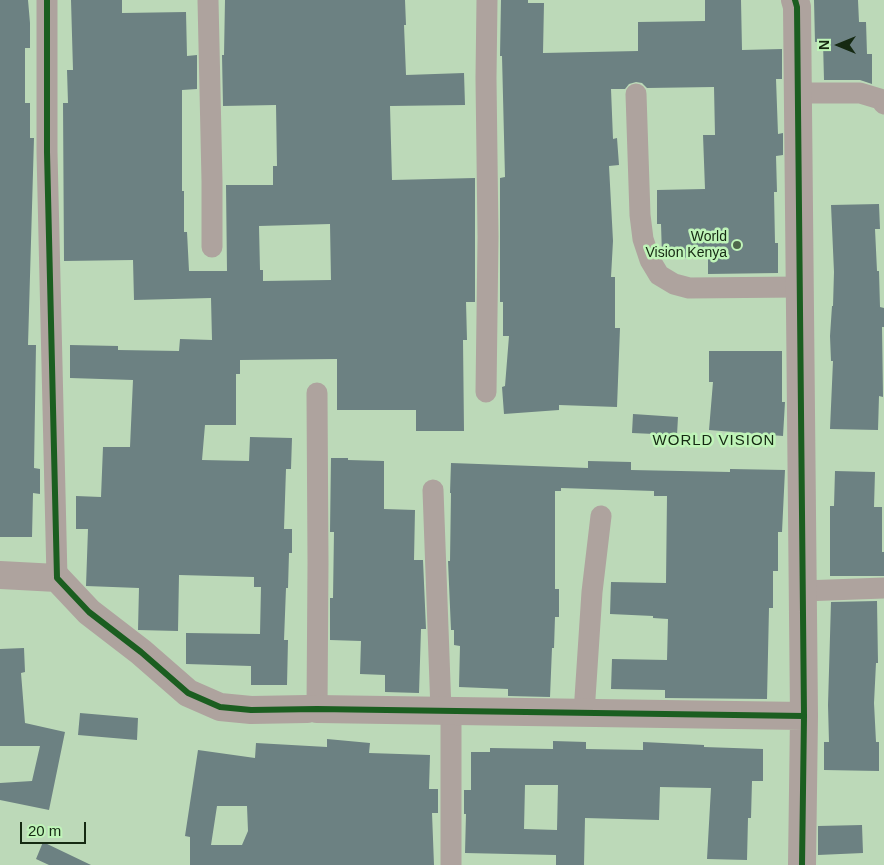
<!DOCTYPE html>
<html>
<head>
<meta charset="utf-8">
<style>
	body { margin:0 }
	#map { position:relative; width:884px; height:865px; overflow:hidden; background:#bcd9b8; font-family:Helvetica,sans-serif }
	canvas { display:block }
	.north { position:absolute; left:814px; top:20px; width:50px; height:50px; -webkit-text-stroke:4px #bff4b8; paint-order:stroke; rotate:270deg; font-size:14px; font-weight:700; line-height:20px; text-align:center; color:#152912 }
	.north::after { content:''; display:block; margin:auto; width:18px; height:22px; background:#152912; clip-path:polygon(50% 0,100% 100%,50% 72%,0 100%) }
	.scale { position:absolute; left:20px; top:822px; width:66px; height:22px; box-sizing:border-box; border:2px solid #152912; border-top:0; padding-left:6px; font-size:15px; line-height:18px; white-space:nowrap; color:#152912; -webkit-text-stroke:4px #bff4b8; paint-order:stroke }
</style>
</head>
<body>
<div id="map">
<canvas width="884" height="865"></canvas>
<div class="north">N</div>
<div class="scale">20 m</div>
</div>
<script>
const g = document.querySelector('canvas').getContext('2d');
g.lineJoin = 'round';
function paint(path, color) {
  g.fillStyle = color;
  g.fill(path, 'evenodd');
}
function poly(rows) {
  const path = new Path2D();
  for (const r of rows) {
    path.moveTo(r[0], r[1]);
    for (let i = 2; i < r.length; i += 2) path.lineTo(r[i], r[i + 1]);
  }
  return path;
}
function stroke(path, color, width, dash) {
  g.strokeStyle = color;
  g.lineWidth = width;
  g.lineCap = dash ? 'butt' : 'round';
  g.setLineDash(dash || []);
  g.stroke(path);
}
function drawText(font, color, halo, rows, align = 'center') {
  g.font = font + ' Helvetica,sans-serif';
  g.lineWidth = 5;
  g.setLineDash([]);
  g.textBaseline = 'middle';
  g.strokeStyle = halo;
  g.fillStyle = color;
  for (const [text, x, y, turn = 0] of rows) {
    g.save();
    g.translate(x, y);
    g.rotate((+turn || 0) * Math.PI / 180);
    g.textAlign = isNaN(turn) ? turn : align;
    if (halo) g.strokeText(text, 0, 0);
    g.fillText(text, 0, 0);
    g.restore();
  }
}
paint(poly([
	[0,0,28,0,30,23,30,48,25,48,25,103,30,103,30,138,34,138,28,345,36,345,34,468,40,469,40,494,33,493,32,537,0,537],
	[71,0,122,0,122,13,186,12,187,56,197,55,197,89,182,90,182,191,184,191,184,232,187,232,189,271,227,271,226,185,273,185,273,166,277,166,276,105,223,106,222,55,224,55,225,0,405,0,406,25,404,25,406,75,464,73,465,105,390,106,392,180,475,178,475,302,466,302,467,340,463,340,464,431,416,431,416,410,337,410,337,359,240,360,240,374,236,374,236,425,205,425,202,460,249,461,250,437,292,438,291,469,286,469,284,529,292,529,292,553,289,553,288,588,286,588,284,640,288,640,287,685,251,685,251,666,186,664,186,633,260,634,261,587,254,587,254,577,179,575,178,631,138,630,139,588,86,586,88,529,76,529,76,496,101,497,103,447,130,447,133,380,70,378,70,345,118,346,118,350,179,351,180,339,212,340,211,298,134,300,133,260,64,261,63,103,68,103,67,70,73,70],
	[330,224,331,280,263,281,263,270,260,270,259,226],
	[501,0,528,0,528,3,544,3,543,53,638,51,638,22,705,21,705,0,741,0,742,50,782,49,782,79,776,79,778,134,783,133,783,155,776,156,777,192,774,192,775,243,778,243,778,273,708,274,708,257,664,258,662,255,661,224,657,224,657,190,705,189,703,135,715,135,714,87,647,88,642,83,636,82,629,84,625,89,611,89,613,139,617,138,619,165,609,166,613,241,611,277,615,277,615,328,620,328,617,407,559,405,559,410,504,414,502,387,505,386,509,336,503,336,503,302,500,302,500,178,505,177,502,56,500,56],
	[814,0,858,0,859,22,866,22,867,54,872,54,872,84,860,80,824,80,823,42,815,42],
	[879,204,880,229,875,229,877,271,879,271,880,307,884,308,884,327,882,327,883,397,879,396,878,430,830,429,833,361,831,361,830,336,832,306,833,306,834,272,831,205],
	[709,351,782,351,782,402,785,402,783,436,709,430,713,382,709,382],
	[633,414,678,417,677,435,632,433],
	[331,458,348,458,348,460,384,461,384,509,415,510,414,560,423,560,426,629,421,629,419,693,385,692,385,675,360,674,361,641,330,640,330,598,333,598,334,532,330,532],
	[588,461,631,462,631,470,730,472,730,469,785,470,782,532,778,532,778,571,773,571,773,608,769,608,767,699,665,698,665,690,611,689,612,659,667,660,668,619,653,618,653,616,610,614,611,582,666,583,667,496,654,496,654,491,561,488,561,491,555,491,555,589,559,589,559,617,555,617,554,648,552,648,550,697,508,696,508,689,459,687,460,646,454,645,454,630,451,630,448,561,450,561,451,493,450,493,451,463,588,468],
	[835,471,875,472,874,507,882,507,882,552,884,552,884,576,830,576,830,506,834,506],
	[877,601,878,663,876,663,874,703,876,742,879,742,879,771,824,770,824,742,829,742,828,705,831,602],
	[24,648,25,672,21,673,25,723,65,732,49,810,0,800,0,783,32,781,40,746,0,746,0,649],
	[80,713,138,718,137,740,78,735],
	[327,739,370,743,369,753,430,755,429,789,438,789,438,813,432,813,434,865,190,865,190,837,185,836,198,750,255,758,256,743,327,747],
	[217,806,247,806,248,831,242,845,211,845],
	[553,741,586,742,586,749,643,750,643,742,704,745,704,747,763,749,763,781,752,781,751,818,748,818,747,860,707,859,711,788,660,787,659,820,585,818,584,865,556,865,556,855,465,853,466,814,464,814,464,790,471,790,471,752,490,752,490,748,553,749],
	[525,785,558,785,557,830,524,829],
	[862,825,863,853,818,855,818,826],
	[43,842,91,865,49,865,36,859]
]), '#6c8182');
stroke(poly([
	[47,0,47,152,57,578],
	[208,0,212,181,212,247],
	[798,93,860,93,880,99,884,104],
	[636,94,640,215,643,239,650,260,659,275,674,284,689,288,800,287],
	[486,392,488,237,486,78,487,0],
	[433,490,441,711],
	[803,591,884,588],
	[307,709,317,709,318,563,317,393],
	[451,711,451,865],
	[584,713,592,592,601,516]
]), '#aea39e', 21);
stroke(poly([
	[795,0,797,7,804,716,802,865],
	[0,575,57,578,89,612,141,652,188,693,220,707,251,710,307,709],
	[317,709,804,716]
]), '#aea39e', 28);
stroke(poly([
	[47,0,47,152,57,578,89,612,141,652,188,693,220,707,251,710,317,709,804,716],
	[795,0,797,7,804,716,802,865]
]), '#1b5e20', 6);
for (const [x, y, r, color] of [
	[737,245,5,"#4f674c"]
]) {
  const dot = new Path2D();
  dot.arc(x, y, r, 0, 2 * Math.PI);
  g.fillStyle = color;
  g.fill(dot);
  stroke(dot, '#bff4b8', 2);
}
drawText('14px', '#152912', '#bff4b8', [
	["World",727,237],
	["Vision Kenya",727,253]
], 'right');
g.letterSpacing = '1px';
drawText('15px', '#152912', '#bff4b8', [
	["WORLD VISION",714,441]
]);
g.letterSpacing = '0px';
</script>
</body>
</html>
